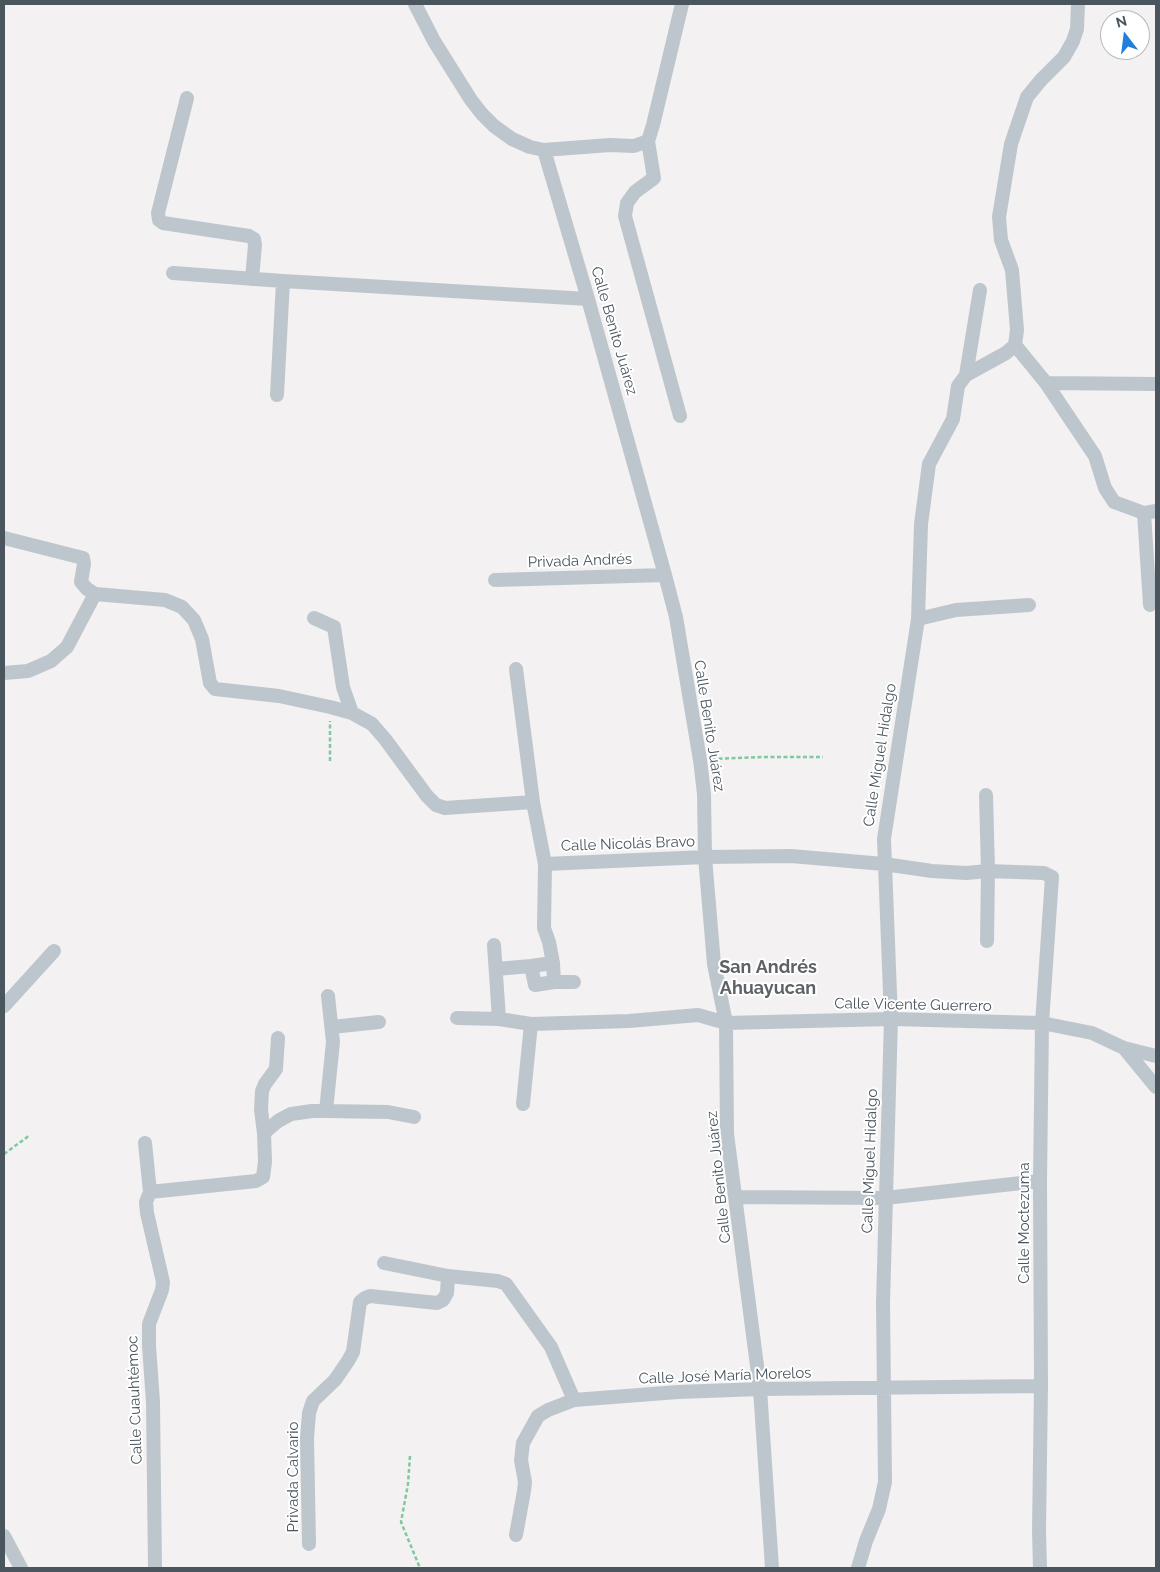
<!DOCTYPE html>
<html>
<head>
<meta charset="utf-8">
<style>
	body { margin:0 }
	#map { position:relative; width:1160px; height:1572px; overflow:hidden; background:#f3f1f1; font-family:Raleway,sans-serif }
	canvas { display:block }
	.frame { position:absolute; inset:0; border:5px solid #4a555e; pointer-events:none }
	.north { position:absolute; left:1100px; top:10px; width:50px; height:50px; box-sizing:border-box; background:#fff; border:1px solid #b7bbbf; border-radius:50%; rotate:345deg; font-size:14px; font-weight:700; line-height:20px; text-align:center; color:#4a555e }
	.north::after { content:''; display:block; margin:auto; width:18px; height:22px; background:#227fdc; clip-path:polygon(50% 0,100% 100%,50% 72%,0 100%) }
</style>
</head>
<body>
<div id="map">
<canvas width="1160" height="1572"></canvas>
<div class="frame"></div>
<div class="north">N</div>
</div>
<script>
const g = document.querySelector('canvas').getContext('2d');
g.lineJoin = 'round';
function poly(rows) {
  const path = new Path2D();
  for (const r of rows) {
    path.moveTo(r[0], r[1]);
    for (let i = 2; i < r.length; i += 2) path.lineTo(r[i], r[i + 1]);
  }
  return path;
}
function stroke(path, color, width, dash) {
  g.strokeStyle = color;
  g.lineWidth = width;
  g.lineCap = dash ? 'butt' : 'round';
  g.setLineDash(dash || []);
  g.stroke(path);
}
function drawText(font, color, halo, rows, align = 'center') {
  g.font = font + ' Raleway,sans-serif';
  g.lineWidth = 4;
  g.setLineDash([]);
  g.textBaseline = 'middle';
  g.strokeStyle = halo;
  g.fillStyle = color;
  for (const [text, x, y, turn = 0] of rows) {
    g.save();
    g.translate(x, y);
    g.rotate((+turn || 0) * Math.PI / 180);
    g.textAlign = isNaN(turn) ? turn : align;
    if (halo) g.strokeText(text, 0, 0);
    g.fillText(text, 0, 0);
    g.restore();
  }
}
stroke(poly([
	[712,759,764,757,823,757],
	[330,761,330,721],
	[4,1154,30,1135],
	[410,1456,408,1484,401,1522,420,1568]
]), '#7cca9f', 2.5, [4, 2.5]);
stroke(poly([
	[415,4,434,41,471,100,482,114,494,126,512,139,530,147,544,150,610,145,634,146,648,141,653,125,682,4],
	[187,98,158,213,159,220,163,223,249,236,254,239,255,245,252,279],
	[648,141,654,178,635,192,627,203,625,216,680,416],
	[544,150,588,299,665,575,676,617,700,760,704,794,705,857,714,964,726,1023,727,1134,760,1389,772,1568],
	[173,273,283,281,588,299],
	[1015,345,1046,383,1156,384],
	[966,375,980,290],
	[1046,383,1095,456,1105,488,1114,502,1144,513,1156,511],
	[277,395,283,281],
	[1144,513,1150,605],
	[4,538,83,558,84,564,81,582,87,589,95,594,165,600,182,607,194,620,202,639,210,683,215,689,279,696,330,707,352,713,372,724,385,739,427,796,436,805,445,808,533,802,545,864,705,857,791,856,884,864,932,871,966,873,988,871,1044,873,1052,877,1042,1023,1040,1181,1041,1386,1039,1531,1040,1568],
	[495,580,665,575],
	[314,618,334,627,343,687,352,713],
	[918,619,956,610,1029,605],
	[516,669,533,802],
	[4,673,28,671,51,661,67,647,95,594],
	[986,795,988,871,987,941],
	[545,864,544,928,549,942,553,963,554,982,535,985,531,966,553,963],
	[494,945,499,1019],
	[496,969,531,966],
	[554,982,574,982],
	[4,1006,54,951],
	[457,1018,499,1019,531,1024,629,1021,698,1015,726,1023,891,1019,1042,1023,1092,1033,1124,1048,1156,1087],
	[332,1027,379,1022],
	[1124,1048,1156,1056],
	[523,1104,531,1024],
	[326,1111,333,1042,328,996],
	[264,1133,261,1110,262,1091,265,1084,276,1069,278,1038],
	[145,1143,150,1192,146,1202,147,1213,163,1282,162,1290,149,1324,149,1346,153,1402,155,1568],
	[150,1192,256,1181,263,1177,265,1162,264,1133,278,1121,291,1114,312,1111,326,1111,388,1112,414,1117],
	[736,1197,885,1198,1040,1181],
	[384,1263,448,1276,498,1281,506,1284,551,1347,574,1400],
	[516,1535,524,1491,525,1482,521,1460,523,1443,538,1416,548,1410,574,1400,678,1392,760,1389,1041,1386],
	[4,1536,21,1568],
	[309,1544,307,1438,309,1413,313,1401,335,1380,348,1361,353,1352,360,1302,365,1298,370,1296,437,1303,443,1300,447,1293,448,1276],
	[858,1568,866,1541,879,1509,885,1482,883,1303,891,1019,884,839,918,619,921,524,929,464,953,419,958,386,966,375,1006,353,1015,345,1017,330,1012,270,1001,240,999,217,1011,144,1027,97,1041,80,1064,57,1073,41,1077,29,1078,4]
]), '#bec6cd', 14);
drawText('15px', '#4a555e', '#fff', [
	["Calle Benito Juárez",614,331,74],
	["Privada Andrés",580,561,-2],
	["Calle Benito Juárez",709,726,81],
	["Calle Miguel Hidalgo",880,755,-81],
	["Calle Nicolás Bravo",628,844,-2],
	["Calle Vicente Guerrero",913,1005,1],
	["Calle Miguel Hidalgo",870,1161,-88],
	["Calle Benito Juárez",719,1177,-96],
	["Calle Moctezuma",1024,1223,-90],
	["Calle José María Morelos",725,1376,-2],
	["Calle Cuauhtémoc",135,1400,-92],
	["Privada Calvario",293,1477,-90]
]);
drawText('bold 18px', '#5e6266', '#fff', [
	["San Andrés",768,968],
	["Ahuayucan",768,989]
]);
</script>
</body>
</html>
